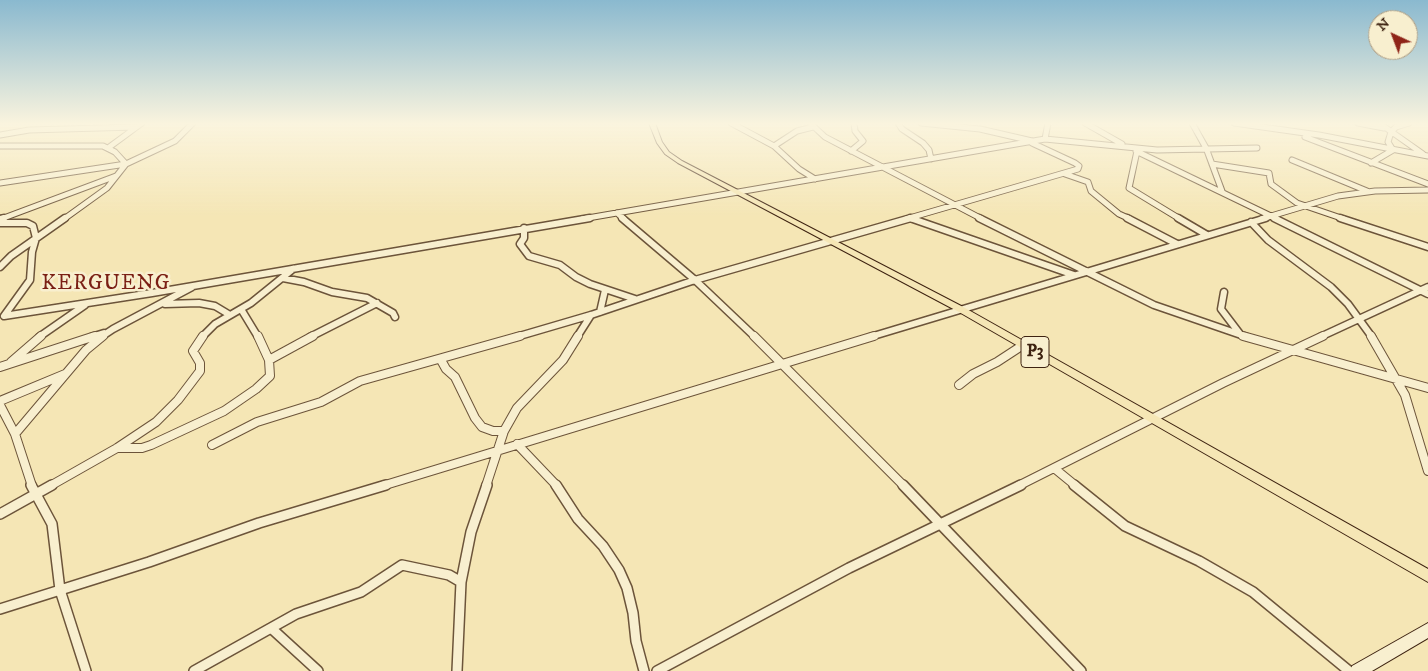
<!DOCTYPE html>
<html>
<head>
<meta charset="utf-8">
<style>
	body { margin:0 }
	#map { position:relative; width:1428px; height:671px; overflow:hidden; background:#f5e6b5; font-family:"IM FELL DW Pica",serif }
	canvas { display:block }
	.north { position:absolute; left:1368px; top:10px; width:50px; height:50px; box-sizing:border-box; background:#f8efcf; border:1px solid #ae9d83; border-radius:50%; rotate:317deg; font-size:14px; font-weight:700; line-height:20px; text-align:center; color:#3e2311 }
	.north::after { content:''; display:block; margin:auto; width:18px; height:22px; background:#8f2418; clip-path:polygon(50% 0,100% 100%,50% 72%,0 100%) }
</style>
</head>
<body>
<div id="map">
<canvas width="1428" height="671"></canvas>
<div class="north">N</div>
</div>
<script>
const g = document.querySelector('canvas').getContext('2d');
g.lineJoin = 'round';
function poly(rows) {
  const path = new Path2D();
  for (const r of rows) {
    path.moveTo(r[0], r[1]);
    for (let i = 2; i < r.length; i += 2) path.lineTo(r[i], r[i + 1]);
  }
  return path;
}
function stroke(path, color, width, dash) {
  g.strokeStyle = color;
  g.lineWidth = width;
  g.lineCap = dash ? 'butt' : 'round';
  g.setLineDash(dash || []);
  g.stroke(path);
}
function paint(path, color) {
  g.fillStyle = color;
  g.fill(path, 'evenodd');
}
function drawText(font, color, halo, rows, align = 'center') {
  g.font = font + ' "IM FELL DW Pica",serif';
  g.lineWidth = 5;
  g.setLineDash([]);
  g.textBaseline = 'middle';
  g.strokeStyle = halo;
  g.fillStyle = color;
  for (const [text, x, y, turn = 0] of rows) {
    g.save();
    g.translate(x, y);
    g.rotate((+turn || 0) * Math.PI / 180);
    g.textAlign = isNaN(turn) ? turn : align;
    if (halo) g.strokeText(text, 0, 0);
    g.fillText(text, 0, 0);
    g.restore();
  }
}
const minorFar3 = poly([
	[731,123,774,146,799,169,815,179],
	[810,123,825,137,982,219],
	[898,123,902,129,923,143,929,150,931,159],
	[921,123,980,129,1032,141],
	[1085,123,1122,144],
	[1192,123,1206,148,1222,191],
	[1234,123,1319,135,1428,156],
	[1358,123,1384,128],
	[1379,123,1423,154],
	[0,135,29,130,135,127],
	[1305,137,1428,184],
	[1045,139,1048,123],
	[0,146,103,146,115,152,126,164,107,188,64,219],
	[774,146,797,131,813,127],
	[108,148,142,123],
	[851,151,863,141,855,131,854,123],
	[1136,151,1277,219],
	[1137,151,1129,188,1180,219],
	[1292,160,1367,191],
	[1371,163,1393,150,1388,142,1391,132,1396,127,1409,123],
	[1212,164,1269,173,1271,184,1297,203,1344,219],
	[1065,174,1088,182,1091,191,1119,214,1130,219],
	[0,183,126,164,175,141,193,123],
	[617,213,624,219],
	[910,218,912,219],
	[1,219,116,176],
	[582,219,1045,139,1157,150,1257,148],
	[906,219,1078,169,1079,166,1075,163,1032,143],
	[1261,219,1338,196,1375,191,1428,190]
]);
const minorFar2 = poly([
	[622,218,695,280,755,337],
	[910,218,1074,275],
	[979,218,1154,305,1247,337],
	[1127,218,1177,244],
	[1178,218,1207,235],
	[1274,218,1428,294],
	[1340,218,1428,247],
	[0,219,4,218],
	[1251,222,1268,240,1331,287,1348,304,1372,337],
	[0,223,27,223,33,226,36,238,32,252,30,280,4,316,152,293,590,218],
	[524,228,524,238,520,244,529,256,560,265,576,277,590,284,635,299],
	[0,267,11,256,65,218],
	[283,278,304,282,332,292,367,298,393,313,395,317],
	[1224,292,1221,309,1240,334],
	[165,304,199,303,215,306,230,315],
	[241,309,258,337],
	[600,312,605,290],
	[39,337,85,305],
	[91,337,104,333],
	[101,337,113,329,192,287],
	[202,337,215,324,251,303,293,269],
	[310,337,377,303],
	[516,337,591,315,695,280,911,218],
	[577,337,591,315],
	[870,337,1266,218],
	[1320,337,1428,287]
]);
const minorFar1 = poly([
	[754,336,904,486],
	[1243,336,1428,388],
	[1371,336,1405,395,1428,471],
	[269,360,313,336],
	[441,360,446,369,455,377,475,418,482,427,493,431,504,431],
	[11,362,41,336],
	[0,367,95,336],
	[959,385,973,374,997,362,1023,345],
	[0,401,65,374],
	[0,405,15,434,32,486],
	[15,434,86,350,103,336],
	[517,444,557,486],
	[212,445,257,422,321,402,360,381,520,336],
	[117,448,142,448,151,445,224,411,256,389,270,376,269,360,258,336],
	[1054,468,1076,486],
	[50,486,117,448,156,422,178,400,200,371,200,363,193,351,203,336],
	[382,486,874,336],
	[486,486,504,431,517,408,563,360,578,336],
	[1018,486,1223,383,1323,336]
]);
const minor = poly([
	[31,485,52,524,60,590,86,671],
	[556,485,578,519,603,546,619,570,627,588,633,613,636,641,644,671],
	[903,485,1081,671],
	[1074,485,1125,526,1199,561,1253,592,1349,671],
	[0,514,52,485],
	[0,609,149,562,259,523,386,485],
	[271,628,318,671],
	[194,671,296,614,361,592,402,565,449,575,461,582],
	[457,671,461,582,471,532,487,485],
	[657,671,849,568,1021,485]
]);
const secondary = poly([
	[1428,623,1428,638,1372,671,1350,671,1352,666,1428,623]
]);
const primary = poly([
	[649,123,655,123,662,142,669,152,682,161,965,308,1428,569,1428,582,959,312,678,163,665,154,657,143,649,123]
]);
stroke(minorFar3, '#6c543a', 7);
stroke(minorFar2, '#6c543a', 9);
stroke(minorFar1, '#6c543a', 10);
stroke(minor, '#6c543a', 12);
stroke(secondary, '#3e2311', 2);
stroke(primary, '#3e2311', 2);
stroke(minorFar3, '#f8efcf', 5);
stroke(minorFar2, '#f8efcf', 6);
stroke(minorFar1, '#f8efcf', 8);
stroke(minor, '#f8efcf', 9);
paint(secondary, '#f8efcf');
paint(primary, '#f5e6b5');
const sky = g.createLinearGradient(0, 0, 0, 217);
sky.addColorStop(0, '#8ab9cf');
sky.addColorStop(0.57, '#faf4de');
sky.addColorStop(1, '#faf4de00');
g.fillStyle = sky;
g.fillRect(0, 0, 1428, 217);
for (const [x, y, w] of [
	[1035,352,28]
]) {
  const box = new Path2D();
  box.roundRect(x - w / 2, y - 15.5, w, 31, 4);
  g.fillStyle = '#f8efcf';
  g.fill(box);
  stroke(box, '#3e2311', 1);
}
drawText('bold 18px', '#3e2311', null, [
	["P3",1035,352]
]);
g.letterSpacing = '1px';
drawText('21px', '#7a1f14', '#f8efcf', [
	["KERGUENG",106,285]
]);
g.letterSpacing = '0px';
</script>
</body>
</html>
